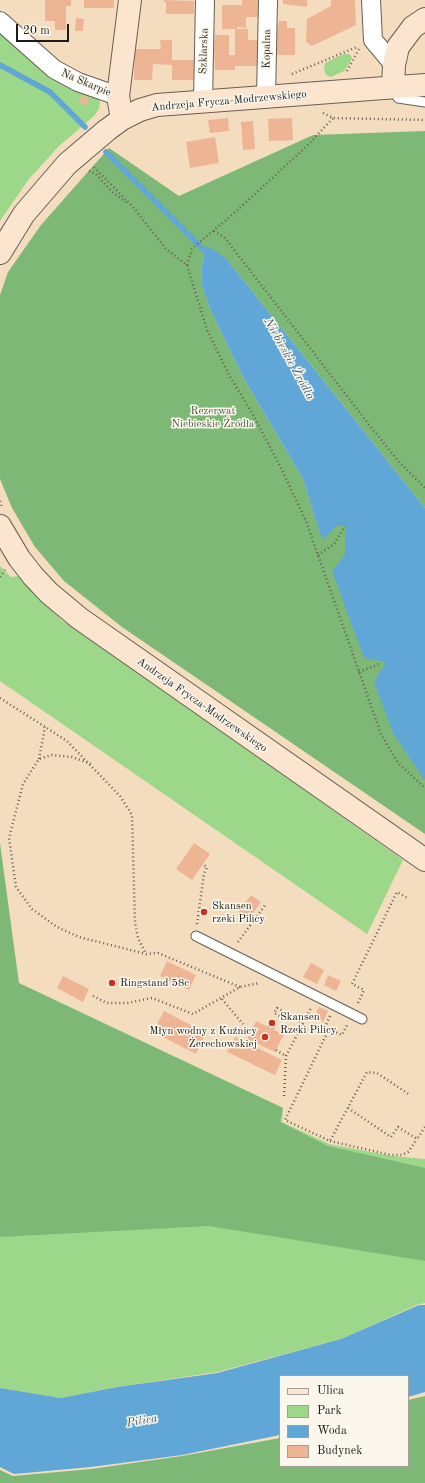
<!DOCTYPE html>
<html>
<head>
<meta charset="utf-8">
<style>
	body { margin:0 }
	#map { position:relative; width:425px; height:1483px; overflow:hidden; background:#f4dcbe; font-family:"Old Standard TT",serif }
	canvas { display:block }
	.legend { position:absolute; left:279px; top:1375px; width:130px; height:92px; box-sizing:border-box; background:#fbf7ec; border:1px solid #a29f99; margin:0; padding:5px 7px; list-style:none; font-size:12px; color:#1c1c1c }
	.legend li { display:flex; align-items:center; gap:8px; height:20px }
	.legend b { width:20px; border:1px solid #a29f99 }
	.scale { position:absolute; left:16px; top:24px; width:53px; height:18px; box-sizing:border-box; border:2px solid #1c1c1c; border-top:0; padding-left:5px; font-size:12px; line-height:14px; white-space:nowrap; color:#1c1c1c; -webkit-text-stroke:3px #fbf7ec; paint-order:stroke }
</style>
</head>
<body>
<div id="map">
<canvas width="425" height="1483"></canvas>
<ul class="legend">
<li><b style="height:5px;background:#fbe5cf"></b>Ulica</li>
<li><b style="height:11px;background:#9dd78a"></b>Park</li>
<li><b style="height:11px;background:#60a6d6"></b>Woda</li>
<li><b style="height:11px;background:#eeb594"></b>Budynek</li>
</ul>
<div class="scale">20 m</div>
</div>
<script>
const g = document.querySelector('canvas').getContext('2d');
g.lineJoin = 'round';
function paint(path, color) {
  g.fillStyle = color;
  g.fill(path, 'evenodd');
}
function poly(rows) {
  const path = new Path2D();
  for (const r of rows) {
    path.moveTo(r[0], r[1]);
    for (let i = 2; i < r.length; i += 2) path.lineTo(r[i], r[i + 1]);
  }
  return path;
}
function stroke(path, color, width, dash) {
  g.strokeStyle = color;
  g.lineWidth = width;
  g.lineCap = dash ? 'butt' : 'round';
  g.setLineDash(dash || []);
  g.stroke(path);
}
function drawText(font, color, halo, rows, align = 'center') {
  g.font = font + ' "Old Standard TT",serif';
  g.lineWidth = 3;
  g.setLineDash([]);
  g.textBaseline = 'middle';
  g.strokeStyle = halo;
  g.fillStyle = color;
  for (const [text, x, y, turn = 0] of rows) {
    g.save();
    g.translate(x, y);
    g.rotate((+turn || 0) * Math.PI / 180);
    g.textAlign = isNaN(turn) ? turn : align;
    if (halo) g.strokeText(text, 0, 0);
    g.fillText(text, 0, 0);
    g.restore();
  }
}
paint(poly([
	[0,28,97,97,100,102,99,109,94,116,58,147,29,179,0,221],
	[344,54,349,54,352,57,351,61,344,71,331,77,326,75,324,69,325,63],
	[0,566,11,577,19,576,62,621,76,628,403,860,367,934,0,681],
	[0,843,18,983,283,1108,282,1122,329,1144,392,1156,425,1159,425,1303,419,1304,341,1339,217,1372,116,1387,61,1398,0,1388]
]), '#9dd78a');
paint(poly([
	[425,131,425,508,228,261,203,252,204,258,202,265,201,283,210,309,243,377,303,479,322,539,337,526,345,526,345,555,387,662,425,781,425,834,122,627,64,581,35,547,12,508,0,479,0,295,8,272,41,225,109,148,179,196,313,135],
	[0,844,19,983,283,1108,280,1122,328,1146,425,1168,425,1261,209,1226,0,1237],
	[425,1396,425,1483,0,1483,0,1470,13,1476,91,1469,182,1456,280,1438,280,1466,408,1466,408,1400]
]), '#7eb876');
paint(poly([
	[206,247,215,250,228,261,425,508,425,781,393,733,374,682,386,662,364,658,332,571,345,555,345,526,337,526,322,540,303,479,243,377,210,309,201,283,202,265,204,258,203,252],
	[419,1305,425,1305,425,1392,408,1397,408,1376,280,1376,280,1435,182,1455,91,1467,14,1474,0,1467,0,1388,61,1398,117,1387,217,1373,341,1339]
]), '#60a6d6');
stroke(poly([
	[0,65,50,92,85,127],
	[106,152,209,255]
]), '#60a6d6', 5.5);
paint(poly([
	[45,0,71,0,71,6,66,6,66,30,55,30,55,21,45,21],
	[84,0,114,0,114,8,84,8],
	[164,0,194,1,194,14,166,14,166,2,164,2],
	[242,0,262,0,261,17,246,17,246,28,237,27,237,29,248,29,248,40,257,40,257,66,235,66,235,70,215,70,214,49,212,49,212,41,215,41,215,35,229,35,229,55,235,55,235,29,222,29,222,5,242,5],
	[283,0,307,0,307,7,283,4],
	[331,0,355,0,356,25,312,46,306,42,307,19,331,6],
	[76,18,84,19,83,31,75,31],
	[279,21,287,21,287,28,295,28,295,55,270,55,270,27,278,27],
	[160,40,172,40,172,60,195,60,195,80,172,80,172,65,153,64,152,80,134,80,135,49,161,49],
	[81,96,89,98,87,105,79,103],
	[228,118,229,131,210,133,208,120],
	[292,118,293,140,269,141,268,119],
	[253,121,255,149,243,150,241,122],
	[215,137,219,163,190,168,186,142],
	[194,843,210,854,192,880,176,869],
	[251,895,261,902,247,921,237,914],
	[167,961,196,975,189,990,160,976],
	[311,963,324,970,317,984,303,977],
	[328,975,341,981,336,991,324,985],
	[63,976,89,989,83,1002,57,988],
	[109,980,117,980,117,986,107,984],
	[319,1007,328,1011,323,1022,314,1017],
	[164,1011,206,1033,196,1054,153,1032],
	[271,1018,278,1021,274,1030,284,1034,275,1052,247,1039,256,1021,267,1026],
	[235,1037,282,1060,275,1075,227,1052]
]), '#eeb594');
const lane = poly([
	[393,87,398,98,425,102],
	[196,936,362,1019]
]);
const street = poly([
	[371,0,373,40,394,65],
	[0,21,54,69,78,82,118,96],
	[266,98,268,0],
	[203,102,205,0]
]);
const secondary = poly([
	[393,87,394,65,398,47,413,27,425,19],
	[122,119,118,96,130,0],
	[0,253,24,214,67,164,107,130,122,119,140,110,157,105,425,85],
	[0,526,19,558,33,576,49,593,79,618,425,860]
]);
stroke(lane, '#685f55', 11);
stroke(street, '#685f55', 20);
stroke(secondary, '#685f55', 24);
stroke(poly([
	[347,71,359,49],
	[292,74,357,47],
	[323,113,333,118,425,120],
	[94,167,133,207,166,249,187,265,207,330,229,375,252,413,280,466,306,521,381,734,398,763,425,788],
	[89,171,96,174,112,192,126,202],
	[214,231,225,238,367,422,399,462,425,488],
	[187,265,192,249,196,245,231,216,307,146,333,118],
	[0,501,2,507],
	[318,555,334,544,345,526],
	[0,577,5,570],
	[359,672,379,664],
	[0,698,67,741,120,796,132,815,135,923,138,938,146,954],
	[39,759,45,727],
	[91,764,72,757,52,755,39,759,23,784,9,838,16,887,32,909,57,927,79,937,146,954,158,953,240,987],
	[197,924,204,874,207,867,202,864],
	[238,942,266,904],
	[93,996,107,1003,127,1003,152,998,193,1014,240,987,260,983],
	[222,999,243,1024],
	[358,1003,364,990,352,984,397,892,409,899],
	[282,1013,283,1011,277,1008,274,1013,280,1016,282,1013,303,1023],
	[330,1016,325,1027,329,1029,285,1120,330,1141,367,1072,377,1073,410,1095],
	[329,1029,342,1035,347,1025],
	[276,1050,286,1056],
	[284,1096,286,1056,311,1008],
	[348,1108,391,1137,398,1127,417,1139,425,1127],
	[330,1141,391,1155,402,1155,408,1152,417,1139]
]), '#685f55', 2.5, [1, 3]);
stroke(lane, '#fff', 9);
stroke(street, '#fff', 18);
stroke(secondary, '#fbe5cf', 22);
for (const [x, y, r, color] of [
	[204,912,4,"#c8321e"],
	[112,983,4,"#c8321e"],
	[272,1023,4,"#c8321e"],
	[265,1037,4,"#c8321e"]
]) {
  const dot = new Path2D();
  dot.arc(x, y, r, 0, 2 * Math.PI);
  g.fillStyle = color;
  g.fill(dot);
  stroke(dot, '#fbf7ec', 1.5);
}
drawText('11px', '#1c1c1c', '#fbf7ec', [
	["Kopalna",267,49,-89],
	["Szklarska",204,51,-88],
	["Na Skarpie",86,83,23],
	["Andrzeja Frycza-Modrzewskiego",229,101,-5],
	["Andrzeja Frycza-Modrzewskiego",202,705,35]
]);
drawText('11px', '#495d42', '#fbf7ec', [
	["Rezerwat",213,411],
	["Niebieskie Źródła",213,424]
]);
drawText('11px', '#1c1c1c', '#fbf7ec', [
	["Skansen",212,906],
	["rzeki Pilicy",212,919],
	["Ringstand 58c",120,983],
	["Skansen",280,1017],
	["Rzeki Pilicy",280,1030],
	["Młyn wodny z Kuźnicy",257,1031,"right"],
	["Żerechowskiej",257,1044,"right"]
], 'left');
drawText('italic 12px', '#3b5a70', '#fbf7ec', [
	["Niebieskie Źródła",289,359,61],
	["Pilica",142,1421,-10]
]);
</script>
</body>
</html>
